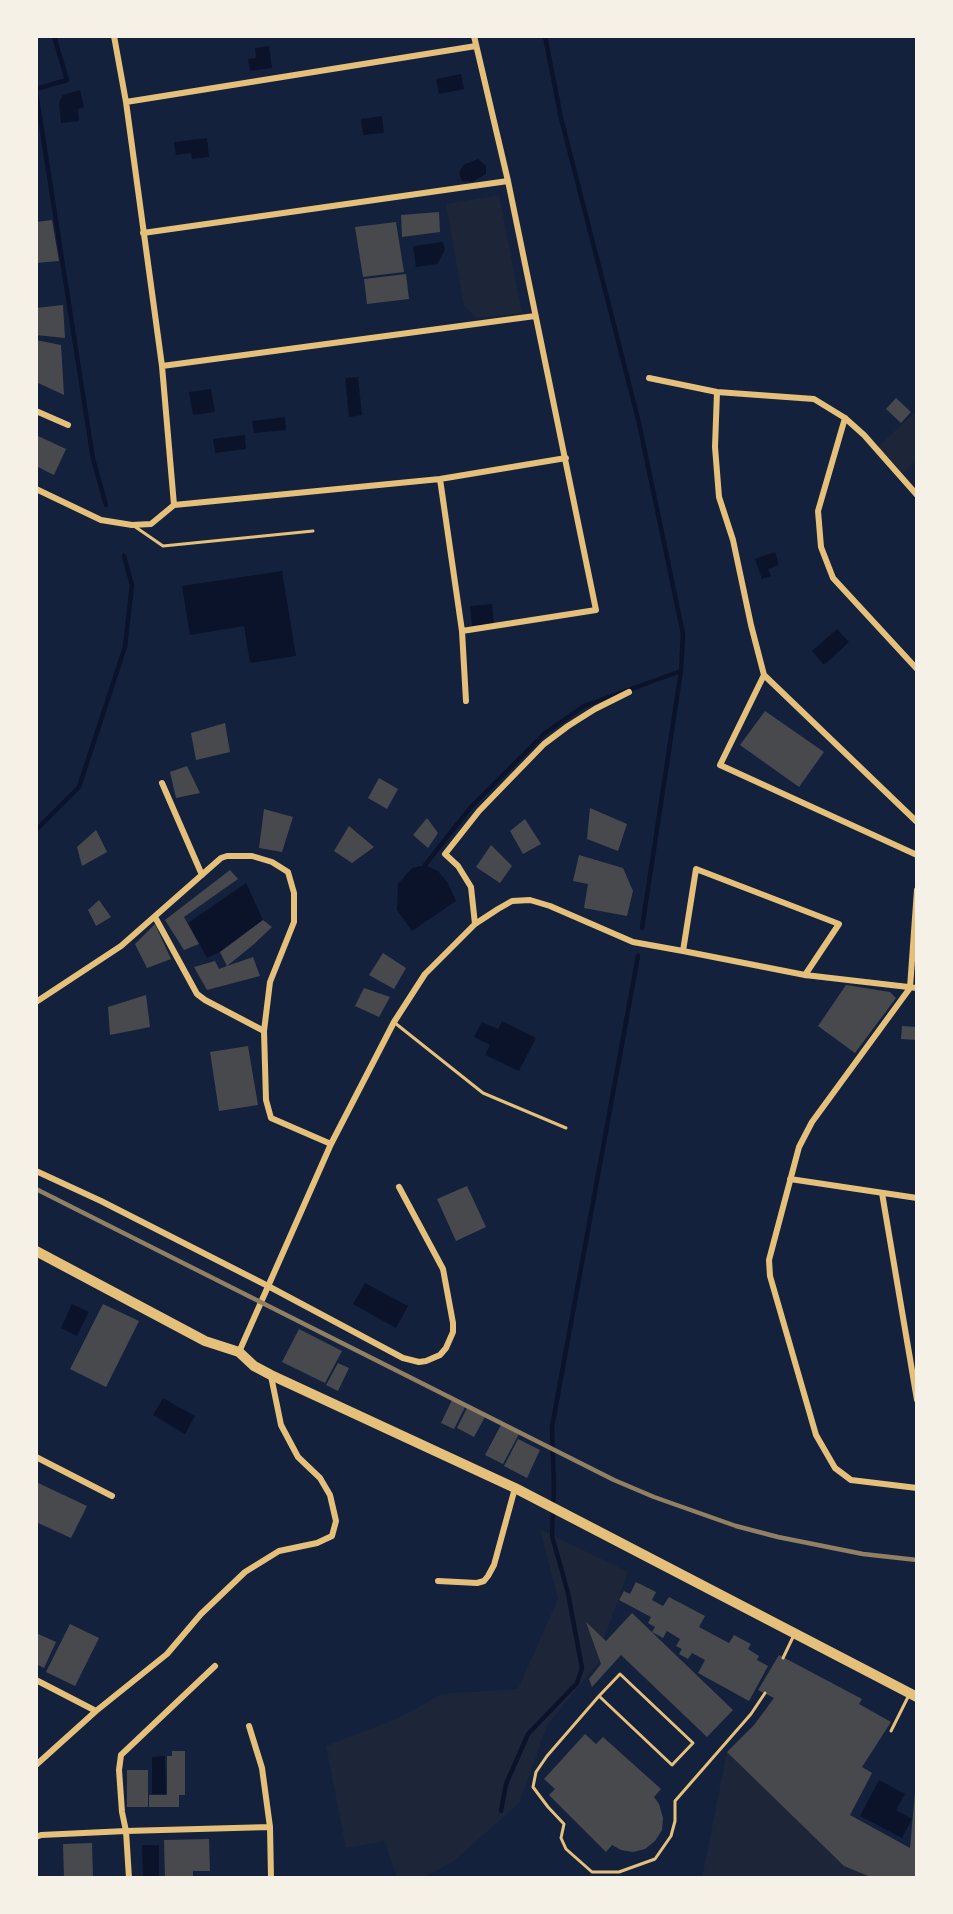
<!DOCTYPE html>
<html>
<head>
<meta charset="utf-8">
<style>
	body { margin:0 }
	#map { position:relative; width:953px; height:1914px; overflow:hidden; background:#14213d; font-family:Signika,sans-serif }
	canvas { display:block }
	.frame { position:absolute; inset:0; border:38px solid #f6f1e7; pointer-events:none }
</style>
</head>
<body>
<div id="map">
<canvas width="953" height="1914"></canvas>
<div class="frame"></div>
</div>
<script>
const g = document.querySelector('canvas').getContext('2d');
g.lineJoin = 'round';
function paint(path, color) {
  g.fillStyle = color;
  g.fill(path, 'evenodd');
}
function poly(rows) {
  const path = new Path2D();
  for (const r of rows) {
    path.moveTo(r[0], r[1]);
    for (let i = 2; i < r.length; i += 2) path.lineTo(r[i], r[i + 1]);
  }
  return path;
}
function stroke(path, color, width, dash) {
  g.strokeStyle = color;
  g.lineWidth = width;
  g.lineCap = dash ? 'butt' : 'round';
  g.setLineDash(dash || []);
  g.stroke(path);
}
paint(poly([
	[499,195,522,313,477,318,464,306,446,204],
	[914,413,917,417,917,460,903,473,878,447],
	[540,1529,628,1572,604,1639,587,1623,600,1661,547,1725,520,1802,454,1861,423,1878,397,1878,385,1841,346,1848,326,1746,399,1718,442,1694,518,1689,558,1599],
	[727,1752,873,1878,702,1878]
]), '#1d2539');
paint(poly([
	[269,46,272,68,250,71,248,59,256,58,255,48],
	[461,74,464,89,439,94,436,79],
	[80,90,84,107,78,109,79,121,61,123,59,102,63,95],
	[382,116,384,133,363,135,361,119],
	[207,138,209,157,192,159,191,153,176,155,174,142],
	[478,159,486,166,486,174,472,182,462,181,459,173,463,165],
	[443,242,445,250,437,264,416,267,413,246],
	[358,377,362,415,349,417,345,378],
	[211,389,215,412,193,415,189,392],
	[285,417,286,430,254,433,252,421],
	[245,435,246,449,215,453,213,439],
	[775,552,779,565,768,569,771,576,762,579,755,559],
	[282,571,296,656,250,663,244,626,190,635,182,586],
	[492,604,494,624,472,626,470,606],
	[837,629,849,642,824,665,812,651],
	[425,865,438,871,448,883,456,901,412,931,397,910,398,884,412,868],
	[246,883,263,920,220,952,207,958,188,923],
	[502,1021,536,1038,519,1071,485,1055,490,1045,474,1037,482,1022,498,1029],
	[365,1283,408,1306,396,1328,353,1304],
	[72,1304,89,1312,77,1336,61,1328],
	[163,1398,195,1416,185,1434,153,1415],
	[165,1756,166,1794,152,1794,152,1757],
	[879,1780,905,1794,896,1810,912,1819,902,1838,860,1816],
	[142,1845,159,1845,159,1876,143,1876]
]), '#0b132b');
stroke(poly([
	[545,36,561,118,639,423,683,634,681,671,642,928],
	[36,89,67,80,54,36],
	[36,92,93,459,106,505],
	[36,830,79,787,125,647,132,585,124,556],
	[425,865,471,807,545,733,584,706,681,671],
	[501,1811,506,1784,528,1734,577,1683,582,1668,568,1593,552,1536,554,1487,552,1427,638,956]
]), '#0b132b', 4.5);
paint(poly([
	[439,212,440,232,402,237,401,215],
	[52,220,59,261,36,263,36,222],
	[396,222,404,272,363,277,355,227],
	[406,274,409,299,367,304,364,279],
	[63,305,65,338,36,335,36,308],
	[36,340,61,345,64,395,36,382],
	[896,398,911,412,901,423,886,409],
	[36,435,66,449,54,475,36,466],
	[765,711,824,752,799,787,740,745],
	[225,723,230,752,196,760,191,733],
	[187,766,200,793,176,798,170,772],
	[379,778,398,789,387,809,368,798],
	[590,808,627,824,618,851,587,839],
	[264,809,293,817,282,852,259,848],
	[427,818,438,833,428,848,413,835],
	[525,819,541,844,523,854,510,831],
	[349,826,374,847,352,863,334,851],
	[96,830,107,852,82,866,77,847],
	[491,845,512,866,500,883,476,867],
	[579,855,623,868,633,891,627,916,584,908,588,884,573,881],
	[230,870,238,879,184,917,199,944,184,950,165,920],
	[99,900,111,917,96,926,88,910],
	[263,920,272,927,253,945,227,966,253,957,260,976,207,990,194,967,215,961,219,969,227,966,220,952],
	[155,924,171,959,147,968,135,944],
	[383,953,406,968,394,989,369,975],
	[846,985,890,992,896,998,855,1053,818,1026],
	[364,988,390,997,379,1017,355,1006],
	[146,995,150,1027,110,1035,108,1007],
	[902,1026,917,1027,917,1040,901,1039],
	[248,1046,258,1105,219,1111,210,1052],
	[467,1186,486,1227,456,1241,437,1199],
	[103,1304,139,1321,106,1387,70,1369],
	[299,1329,342,1351,325,1383,282,1362],
	[338,1363,349,1368,338,1391,326,1385],
	[452,1400,465,1407,454,1429,441,1423],
	[468,1406,486,1415,474,1437,457,1428],
	[501,1425,519,1434,503,1464,485,1455],
	[518,1439,540,1450,527,1478,504,1466],
	[36,1482,87,1506,71,1538,36,1522],
	[636,1582,656,1592,652,1600,663,1606,669,1597,705,1616,699,1627,729,1643,734,1635,751,1644,748,1649,759,1656,757,1660,768,1666,749,1701,698,1673,705,1660,692,1653,688,1659,679,1654,682,1649,676,1646,680,1639,667,1631,663,1638,652,1632,655,1627,648,1623,651,1617,619,1600,624,1591,630,1594],
	[632,1613,733,1710,707,1737,621,1655,592,1687,589,1679,601,1664,586,1622,606,1641],
	[70,1624,99,1638,75,1686,46,1672],
	[36,1633,56,1642,44,1668,36,1664],
	[779,1655,862,1699,859,1704,891,1722,862,1767,872,1773,850,1815,910,1848,915,1792,917,1792,917,1878,873,1878,844,1866,727,1752,754,1725,774,1698,758,1690],
	[585,1734,596,1744,603,1737,661,1789,654,1797,659,1804,663,1818,662,1830,655,1841,645,1849,633,1852,621,1850,612,1845,606,1852,549,1795,555,1789,544,1779],
	[172,1751,185,1751,185,1795,179,1795,179,1807,149,1807,149,1795,167,1795,167,1756,172,1756],
	[127,1770,148,1770,148,1807,127,1807],
	[209,1839,210,1871,193,1871,193,1878,165,1878,164,1840],
	[92,1843,93,1878,64,1878,63,1844]
]), '#48494c');
stroke(poly([
	[134,526,163,546,313,531],
	[395,1023,483,1093,566,1128],
	[783,1658,794,1635],
	[599,1696,672,1765,693,1743,620,1674,599,1696,547,1756,536,1772,533,1787,548,1807,564,1824,561,1838,566,1849,592,1872,619,1872,655,1859,671,1836,675,1821,675,1801,751,1714,765,1693],
	[891,1731,909,1695]
]), '#e5c07b', 3);
stroke(poly([
	[114,36,126,102,162,366,174,505],
	[126,102,476,46],
	[143,233,508,181],
	[162,366,535,316],
	[649,378,717,392,814,399,845,418,864,435,917,495],
	[717,392,715,447,719,497,733,540,751,625,764,675,917,822],
	[36,411,68,425],
	[845,418,818,511,821,547,833,578,917,669],
	[440,479,462,631,466,701],
	[36,489,101,520,132,525,151,524,174,505,440,479,566,458],
	[462,631,596,610,508,181,474,36],
	[764,675,720,765,917,855],
	[162,783,202,875],
	[917,890,910,988,812,1122,799,1147,769,1260,770,1276,816,1435,835,1468,851,1480,917,1488],
	[155,917,197,994,205,1000,264,1031,266,1100,271,1118,331,1144],
	[475,924,471,887,458,866,445,854,479,811,544,744,568,726,595,709,629,692],
	[683,951,696,869,839,924,805,975],
	[36,1002,121,946,221,858,227,856,252,856,272,862,288,872,294,893,294,922,270,982,264,1031],
	[36,1171,101,1201,268,1286,403,1358,419,1362,426,1361,440,1355,446,1348,453,1332,453,1323,443,1269,399,1187],
	[790,1179,917,1198],
	[882,1193,917,1400],
	[239,1352,331,1144,394,1022,425,974,475,924,498,909,512,901,530,900,550,906,633,942,683,951,805,975,917,988],
	[36,1457,112,1496],
	[438,1581,477,1583,484,1581,488,1576,494,1565,515,1488],
	[36,1680,96,1711],
	[249,1726,262,1768,270,1827,271,1878],
	[36,1765,96,1711,167,1654,201,1614,245,1572,279,1551,317,1543,332,1536,336,1521,330,1495,320,1478,298,1457,281,1425,271,1376],
	[36,1837,41,1835,126,1831,270,1827],
	[129,1878,126,1831,122,1812,119,1770,121,1755,215,1666]
]), '#e5c07b', 6);
stroke(poly([
	[36,1251,205,1341,239,1352,254,1366,271,1375,515,1488,917,1697]
]), '#e5c07b', 10);
stroke(poly([
	[36,1189,614,1480,654,1497,736,1526,778,1537,863,1554,917,1560]
]), '#918062', 4.5);
</script>
</body>
</html>
